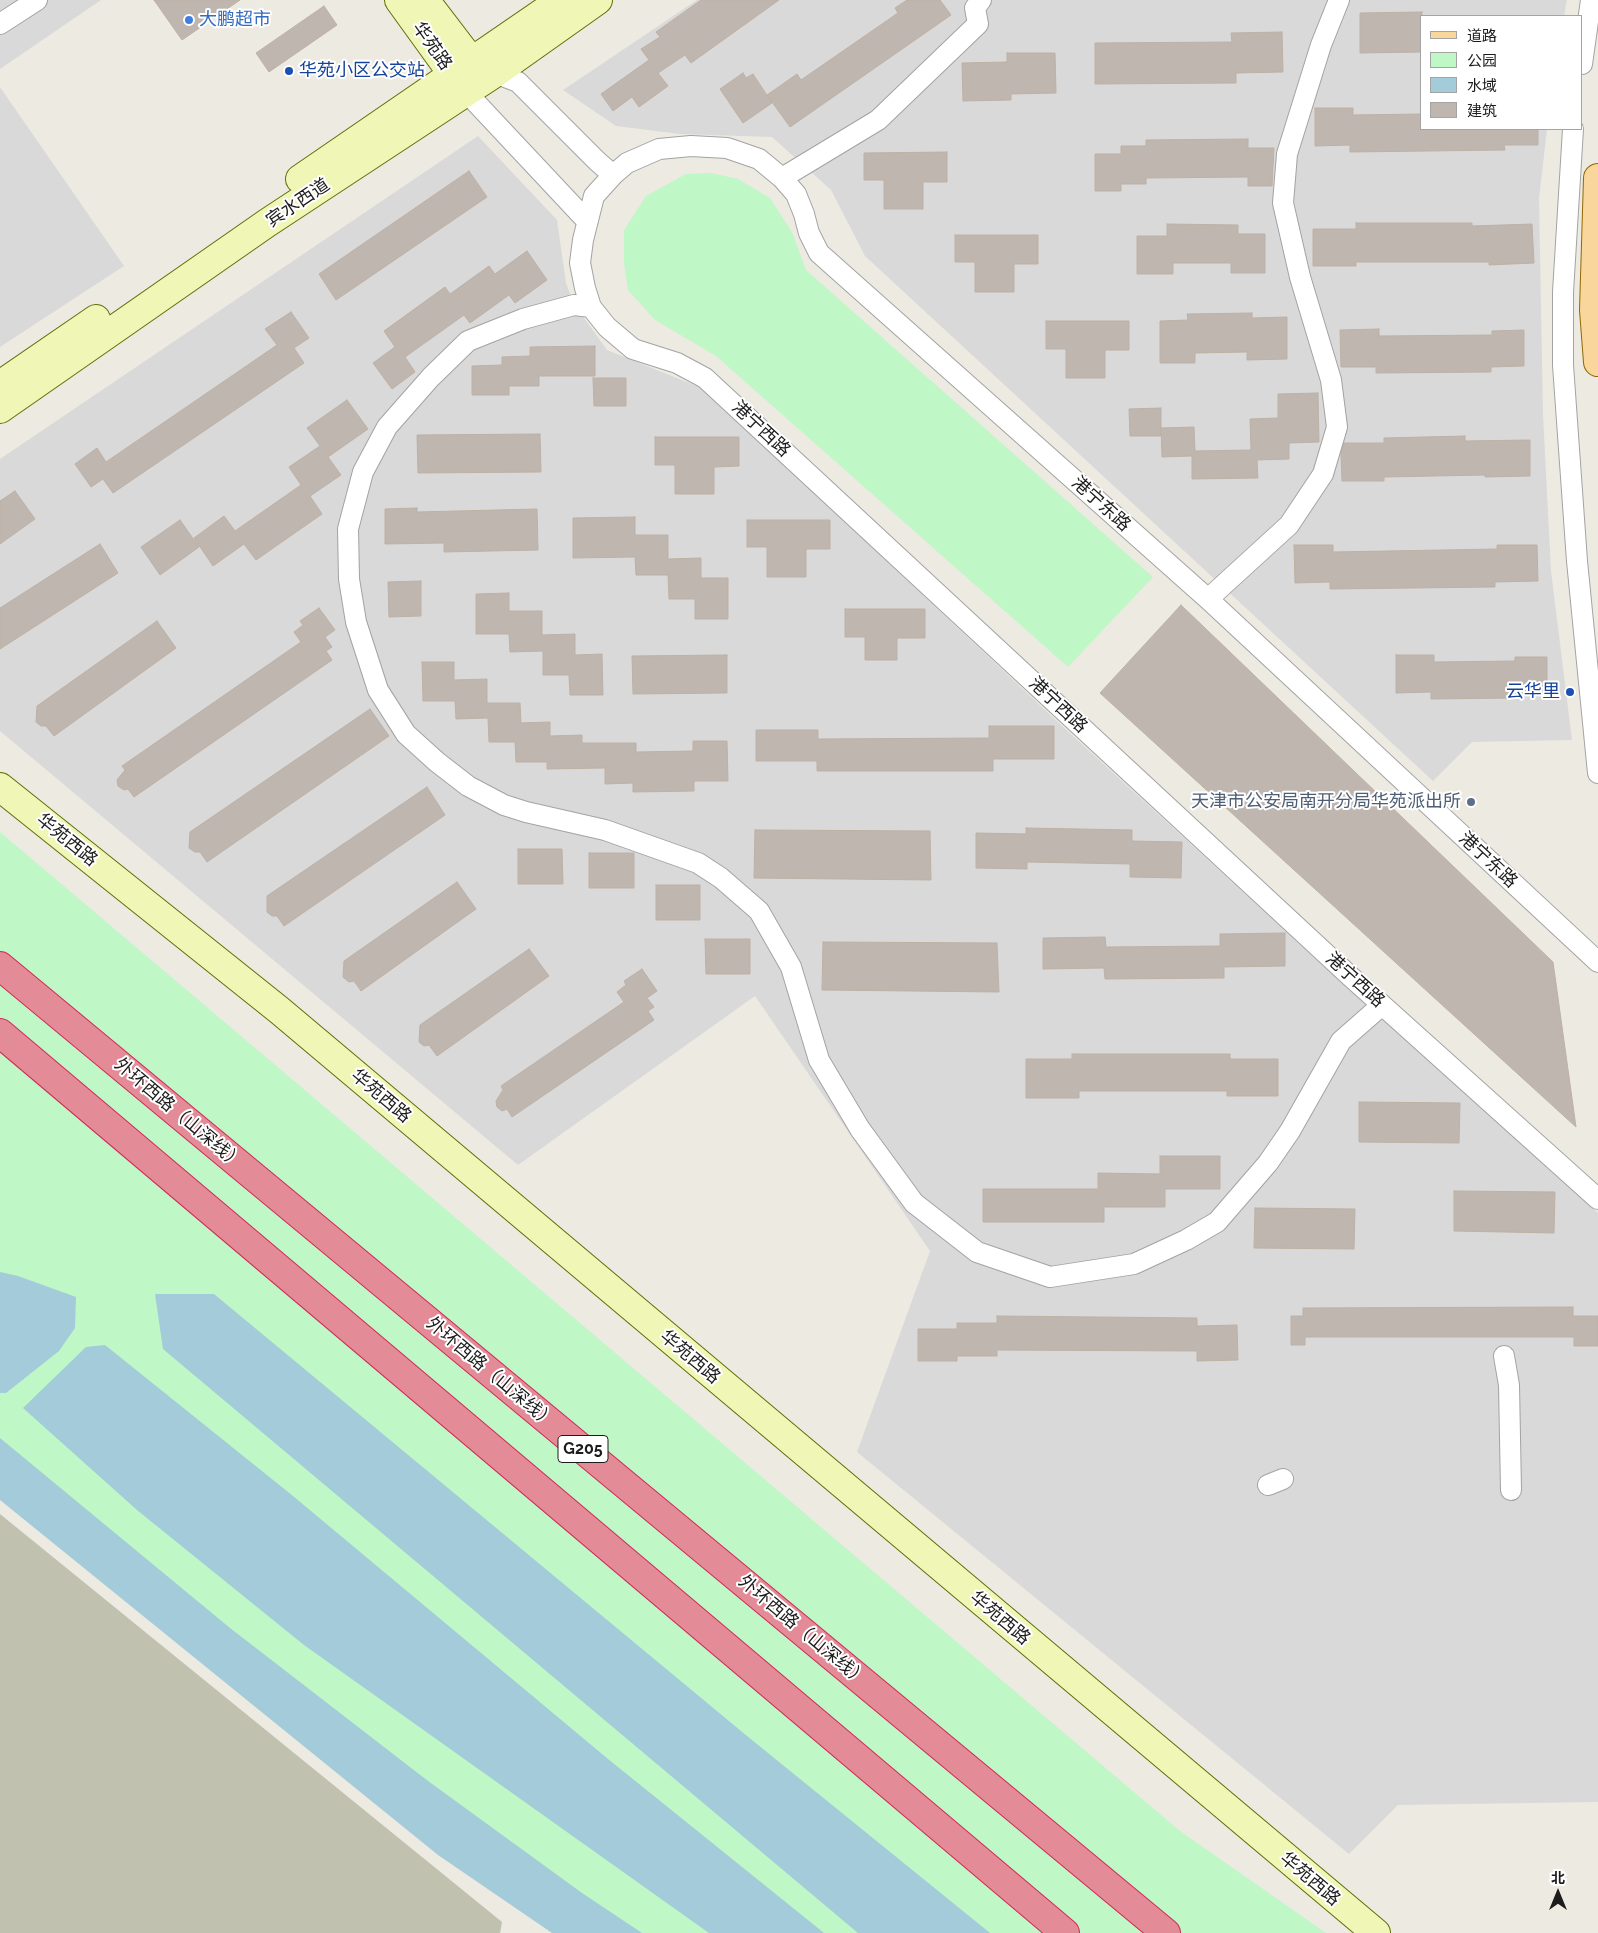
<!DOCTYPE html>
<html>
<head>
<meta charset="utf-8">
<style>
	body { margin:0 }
	#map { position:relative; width:1598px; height:1933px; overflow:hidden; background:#edeae2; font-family:Raleway,"Noto Sans SC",sans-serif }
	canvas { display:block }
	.legend { position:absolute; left:1420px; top:15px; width:162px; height:115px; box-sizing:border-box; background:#fff; border:1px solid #a4a4a4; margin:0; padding:6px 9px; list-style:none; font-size:15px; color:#1c1c1c }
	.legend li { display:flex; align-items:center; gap:10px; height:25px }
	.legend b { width:25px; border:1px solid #a4a4a4 }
	.north { position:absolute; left:1533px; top:1868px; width:50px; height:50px; -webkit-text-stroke:4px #fff; paint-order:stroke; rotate:0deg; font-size:14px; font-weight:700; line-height:20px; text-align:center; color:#1c1c1c }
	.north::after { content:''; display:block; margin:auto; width:18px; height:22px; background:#1c1c1c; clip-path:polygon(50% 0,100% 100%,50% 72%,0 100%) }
</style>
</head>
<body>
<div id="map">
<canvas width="1598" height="1933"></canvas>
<ul class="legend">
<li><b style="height:6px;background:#f9d69b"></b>道路</li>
<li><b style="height:14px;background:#bff7c6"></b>公园</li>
<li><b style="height:14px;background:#a3cbda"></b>水域</li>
<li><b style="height:14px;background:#beb6af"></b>建筑</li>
</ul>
<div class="north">北</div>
</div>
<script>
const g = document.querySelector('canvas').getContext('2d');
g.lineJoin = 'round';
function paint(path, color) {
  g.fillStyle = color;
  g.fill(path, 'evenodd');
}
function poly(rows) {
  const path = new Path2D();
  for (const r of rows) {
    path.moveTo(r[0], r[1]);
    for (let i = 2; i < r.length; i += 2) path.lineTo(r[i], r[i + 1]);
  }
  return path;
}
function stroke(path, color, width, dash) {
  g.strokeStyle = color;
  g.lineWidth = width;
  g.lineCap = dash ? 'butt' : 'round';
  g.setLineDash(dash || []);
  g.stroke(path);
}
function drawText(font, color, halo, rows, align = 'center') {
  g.font = font + ' Raleway,"Noto Sans SC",sans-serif';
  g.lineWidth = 4;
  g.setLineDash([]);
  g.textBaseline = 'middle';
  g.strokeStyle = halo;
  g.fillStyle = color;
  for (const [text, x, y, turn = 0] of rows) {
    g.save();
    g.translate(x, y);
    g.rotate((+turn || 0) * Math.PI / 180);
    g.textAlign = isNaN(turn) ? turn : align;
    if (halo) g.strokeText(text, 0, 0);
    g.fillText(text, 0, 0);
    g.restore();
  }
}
paint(poly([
	[0,0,101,0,0,69],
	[697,0,1567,0,1564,16,1422,16,1422,129,1547,129,1539,199,1543,415,1551,571,1572,740,1472,742,1433,781,865,256,831,190,772,137,680,134,616,126,563,90],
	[0,87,124,266,0,347],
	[478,136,557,220,566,283,574,304,607,350,704,389,1061,725,1342,983,1376,1010,1598,1213,1598,1802,1398,1805,1349,1854,857,1452,930,1251,755,996,518,1165,0,731,0,459]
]), '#dad9d9');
paint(poly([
	[0,1514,502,1922,500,1933,0,1933]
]), '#c0c1ae');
paint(poly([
	[711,173,738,179,770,198,792,232,806,270,1153,577,1068,667,716,356,655,320,628,290,624,263,624,230,646,196,686,174],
	[0,832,1180,1831,1326,1933,573,1933,0,1485]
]), '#bff7c6');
paint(poly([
	[0,1272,18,1276,76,1297,75,1328,59,1351,6,1393,0,1393],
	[155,1294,214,1294,747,1736,990,1933,858,1933,163,1349],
	[105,1345,293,1496,608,1759,824,1933,709,1933,304,1645,137,1510,23,1408,86,1347],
	[0,1438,230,1628,428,1781,582,1893,642,1933,552,1933,438,1855,0,1500]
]), '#a3cbda');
const building = poly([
	[154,0,240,0,182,40,154,0],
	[701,0,779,0,691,63,685,55,658,73,668,86,639,107,632,97,613,111,601,94,649,60,641,49,660,37,656,32,701,0],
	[907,0,940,0,951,15,790,127,767,95,797,74,801,80,898,13,895,8,907,0],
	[324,6,337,25,269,72,256,53,324,6],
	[1422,12,1422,52,1360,53,1360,13,1422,12],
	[1282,32,1283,72,1236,73,1236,83,1095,84,1095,43,1232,42,1231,33,1282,32],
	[1007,53,1055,53,1056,93,1011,94,1011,100,963,101,962,63,1007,62,1007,53],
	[743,73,746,78,753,74,772,103,743,123,720,89,743,73],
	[1315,108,1353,108,1353,115,1422,114,1422,129,1538,129,1538,145,1504,145,1505,150,1350,152,1350,145,1315,146,1315,108],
	[1248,139,1248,148,1274,148,1272,186,1248,186,1248,177,1146,178,1146,184,1121,184,1121,191,1095,191,1095,154,1121,154,1121,146,1146,146,1146,140,1248,139],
	[947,152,947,182,923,182,923,209,884,209,884,180,864,180,864,153,947,152],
	[469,171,487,197,336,300,319,274,469,171],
	[1356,223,1472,223,1472,226,1532,224,1534,263,1489,265,1489,262,1356,262,1356,266,1313,266,1313,229,1356,229,1356,223],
	[1167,224,1238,225,1238,234,1265,234,1265,273,1231,273,1231,263,1173,263,1173,274,1137,274,1137,236,1167,236,1167,224],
	[955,235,1038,235,1038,264,1014,264,1014,292,975,292,975,262,955,262,955,235],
	[527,251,547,280,515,303,509,295,470,323,464,315,405,357,415,372,392,389,373,363,395,347,384,331,445,287,450,294,489,266,495,274,527,251],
	[291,312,309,338,294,348,304,363,113,493,103,479,91,487,75,464,97,448,106,462,277,345,265,329,291,312],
	[1252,313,1252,318,1287,317,1287,359,1247,360,1247,352,1195,353,1195,363,1160,363,1160,321,1188,320,1187,314,1252,313],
	[1046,321,1129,321,1129,350,1105,350,1105,378,1066,378,1066,349,1046,349,1046,321],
	[1379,329,1379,336,1492,335,1492,331,1524,330,1524,366,1491,367,1491,372,1376,373,1376,367,1341,367,1340,330,1379,329],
	[595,346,595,376,539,376,539,386,509,386,509,395,472,395,472,366,502,365,502,357,530,356,530,347,595,346],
	[593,378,626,378,626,406,594,406,593,378],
	[1318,393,1319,442,1289,443,1289,459,1257,460,1258,478,1192,479,1192,456,1162,457,1161,428,1194,427,1195,451,1251,450,1250,419,1278,418,1278,394,1318,393],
	[347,400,368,429,328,457,341,475,310,496,322,514,256,560,244,544,213,566,194,538,224,516,235,531,301,485,289,467,320,446,307,428,347,400],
	[1161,408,1161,436,1130,436,1129,409,1161,408],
	[540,434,541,472,418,473,417,435,540,434],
	[1465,436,1465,441,1530,440,1530,476,1485,477,1485,475,1384,477,1384,481,1342,481,1341,454,1344,443,1384,443,1384,438,1465,436],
	[655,437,739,437,739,466,714,467,714,494,675,494,675,465,655,465,655,437],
	[15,491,35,519,0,544,0,501,15,491],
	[417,508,417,512,537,509,538,550,444,552,444,543,385,544,385,509,417,508],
	[635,517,635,535,668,535,668,559,701,558,701,578,728,578,728,619,695,619,695,599,669,599,668,575,636,575,635,557,573,558,573,518,635,517],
	[180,520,199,547,160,575,141,547,180,520],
	[747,520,830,520,830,549,806,549,806,577,767,577,767,547,747,547,747,520],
	[100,544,118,573,0,649,0,608,100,544],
	[1294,545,1333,545,1333,552,1497,549,1497,545,1537,545,1538,581,1495,582,1495,587,1330,589,1330,582,1295,583,1294,545],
	[421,581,421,616,389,617,388,582,421,581],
	[509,593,509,611,542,611,542,635,575,634,575,655,602,654,603,695,570,695,569,675,543,675,543,651,510,652,509,634,476,634,476,594,509,593],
	[1181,605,1553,962,1576,1127,1100,693,1181,605],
	[319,608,335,630,325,637,332,647,326,651,332,660,134,797,128,789,124,790,118,786,117,780,125,770,122,766,301,642,294,632,303,625,300,621,319,608],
	[845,609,925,609,925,638,897,638,897,660,865,660,865,637,845,637,845,609],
	[157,621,176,648,54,736,46,726,41,726,36,722,37,706,157,621],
	[727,655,727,693,633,694,632,656,727,655],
	[1396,655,1434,655,1434,662,1515,661,1515,657,1547,657,1547,693,1513,693,1513,698,1431,699,1431,692,1396,693,1396,655],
	[422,662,454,662,454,680,487,679,487,703,520,703,521,723,550,722,550,736,582,735,582,743,636,743,636,752,693,751,693,741,727,741,728,781,694,781,694,791,633,792,633,783,605,784,605,768,547,769,547,762,516,762,515,742,489,742,488,718,456,719,455,701,423,701,422,662],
	[370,709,389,736,207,862,200,852,195,852,189,848,190,832,370,709],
	[989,726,1054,726,1054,759,993,759,993,771,817,771,817,761,756,761,756,730,818,730,818,739,989,738,989,726],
	[427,787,445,815,284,926,277,916,272,916,267,912,267,896,427,787],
	[1026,828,1132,830,1132,841,1182,842,1181,878,1130,877,1130,864,1027,862,1027,869,976,868,976,833,1026,834,1026,828],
	[755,830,930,831,931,880,754,878,755,830],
	[518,849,562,849,563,884,518,884,518,849],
	[589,853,634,853,634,888,589,888,589,853],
	[457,882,476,909,361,991,354,981,349,982,343,977,344,961,457,882],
	[656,885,700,885,700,920,656,920,656,885],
	[1285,933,1285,966,1224,967,1224,978,1105,979,1104,968,1043,969,1043,938,1105,937,1106,947,1220,946,1220,934,1285,933],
	[705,939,750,939,750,974,706,974,705,939],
	[823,942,997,943,999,992,822,990,823,942],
	[529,949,549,976,437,1056,429,1045,424,1046,419,1042,420,1025,529,949],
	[642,969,657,991,647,998,654,1007,648,1011,654,1020,512,1117,507,1109,502,1111,497,1107,496,1101,503,1090,501,1086,624,1002,617,992,626,985,624,981,642,969],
	[1072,1054,1230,1054,1230,1059,1278,1059,1278,1096,1227,1096,1227,1091,1079,1091,1079,1098,1026,1098,1026,1059,1072,1059,1072,1054],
	[1359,1102,1460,1103,1459,1143,1359,1142,1359,1102],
	[1160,1156,1220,1156,1220,1189,1165,1189,1165,1207,1104,1207,1104,1222,983,1222,983,1189,1098,1189,1098,1173,1160,1174,1160,1156],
	[1454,1191,1555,1192,1554,1233,1454,1231,1454,1191],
	[1255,1208,1355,1209,1354,1249,1254,1248,1255,1208],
	[1573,1307,1573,1316,1598,1316,1598,1346,1574,1346,1574,1337,1305,1337,1305,1345,1291,1345,1291,1316,1303,1316,1303,1308,1573,1307],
	[997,1316,1197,1318,1197,1326,1237,1325,1238,1360,1197,1361,1197,1351,997,1350,997,1356,957,1356,957,1361,918,1361,918,1329,957,1329,957,1323,997,1323,997,1316]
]);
paint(building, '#beb6af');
stroke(building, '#beb1a5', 1);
const street = poly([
	[0,24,37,0],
	[1582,64,1591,0],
	[495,73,518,82,597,161,613,175],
	[466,92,587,221],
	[1573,129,1563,292,1563,365,1577,561,1598,773],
	[782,178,878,120,978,24,975,8,981,0],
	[591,307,574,305,523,319,468,341,431,377,387,427,363,472,348,529,349,579,356,622,378,690,406,734,437,762,468,786,504,805,526,812,605,830,698,863,721,878,759,911,791,967,819,1060,860,1129,914,1203,977,1252,1050,1277,1134,1264,1186,1240,1217,1222,1268,1163,1290,1131,1341,1041,1382,1005],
	[1208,599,1289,525,1323,474,1337,427,1331,380,1300,277,1283,203,1287,154,1321,45,1339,0],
	[1598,962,1208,599,819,253,809,233,804,214,796,194,782,178,759,159,727,148,691,146,659,149,627,163,613,175,594,196,583,240,580,263,585,288,591,307,607,327,633,349,677,363,705,378,1351,977,1598,1199],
	[1504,1356,1509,1385,1511,1490],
	[1268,1485,1283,1479]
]);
const secondary = poly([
	[399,0,464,90],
	[425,0,464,51,474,60,489,69],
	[300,179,561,0],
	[0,385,96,319],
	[0,409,267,223,495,73,598,0],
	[0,787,279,1010,1376,1933]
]);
const primary = poly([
	[1598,178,1594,310,1598,362]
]);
const highway = poly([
	[0,966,1166,1933],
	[0,1033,1065,1933]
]);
stroke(street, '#a3a3a3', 22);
stroke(secondary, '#5e6f08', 30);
stroke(primary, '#906904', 30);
stroke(highway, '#d22859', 30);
stroke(street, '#fff', 20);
stroke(secondary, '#f0f7b6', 28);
stroke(primary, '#f9d69b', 28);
stroke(highway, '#e38b97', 28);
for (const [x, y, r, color] of [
	[189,20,5,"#3f7fe0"],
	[289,71,5,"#1a4fb4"],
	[1570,692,5,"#1a4fb4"],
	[1471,802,5,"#5c6f8a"]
]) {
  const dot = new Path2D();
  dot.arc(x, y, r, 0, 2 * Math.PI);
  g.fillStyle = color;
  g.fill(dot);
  stroke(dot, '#fff', 2);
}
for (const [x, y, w] of [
	[583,1449,50]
]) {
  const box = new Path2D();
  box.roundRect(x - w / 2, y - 13.5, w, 27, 4);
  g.fillStyle = '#fff';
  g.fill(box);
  stroke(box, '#1c1c1c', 1);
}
drawText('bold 16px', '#1c1c1c', null, [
	["G205",583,1449]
]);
drawText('18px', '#366cbe', '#fff', [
	["大鹏超市",199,20]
], 'left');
drawText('18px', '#1c1c1c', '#fff', [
	["华苑路",432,46,55],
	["宾水西道",298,203,-34],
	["港宁西路",761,429,43],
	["港宁东路",1101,504,42],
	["港宁西路",1058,705,43],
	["华苑西路",67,840,39],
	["港宁东路",1488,860,43],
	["港宁西路",1355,980,42],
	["华苑西路",381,1096,40],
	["外环西路（山深线）",179,1114,40],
	["华苑西路",690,1357,40],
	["外环西路（山深线）",491,1373,40],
	["华苑西路",1000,1618,40],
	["外环西路（山深线）",803,1631,40],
	["华苑西路",1310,1879,40]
]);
drawText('18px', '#164399', '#fff', [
	["华苑小区公交站",299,71],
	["云华里",1560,692,"right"]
], 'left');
drawText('18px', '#4e5e75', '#fff', [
	["天津市公安局南开分局华苑派出所",1461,802]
], 'right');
</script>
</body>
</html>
